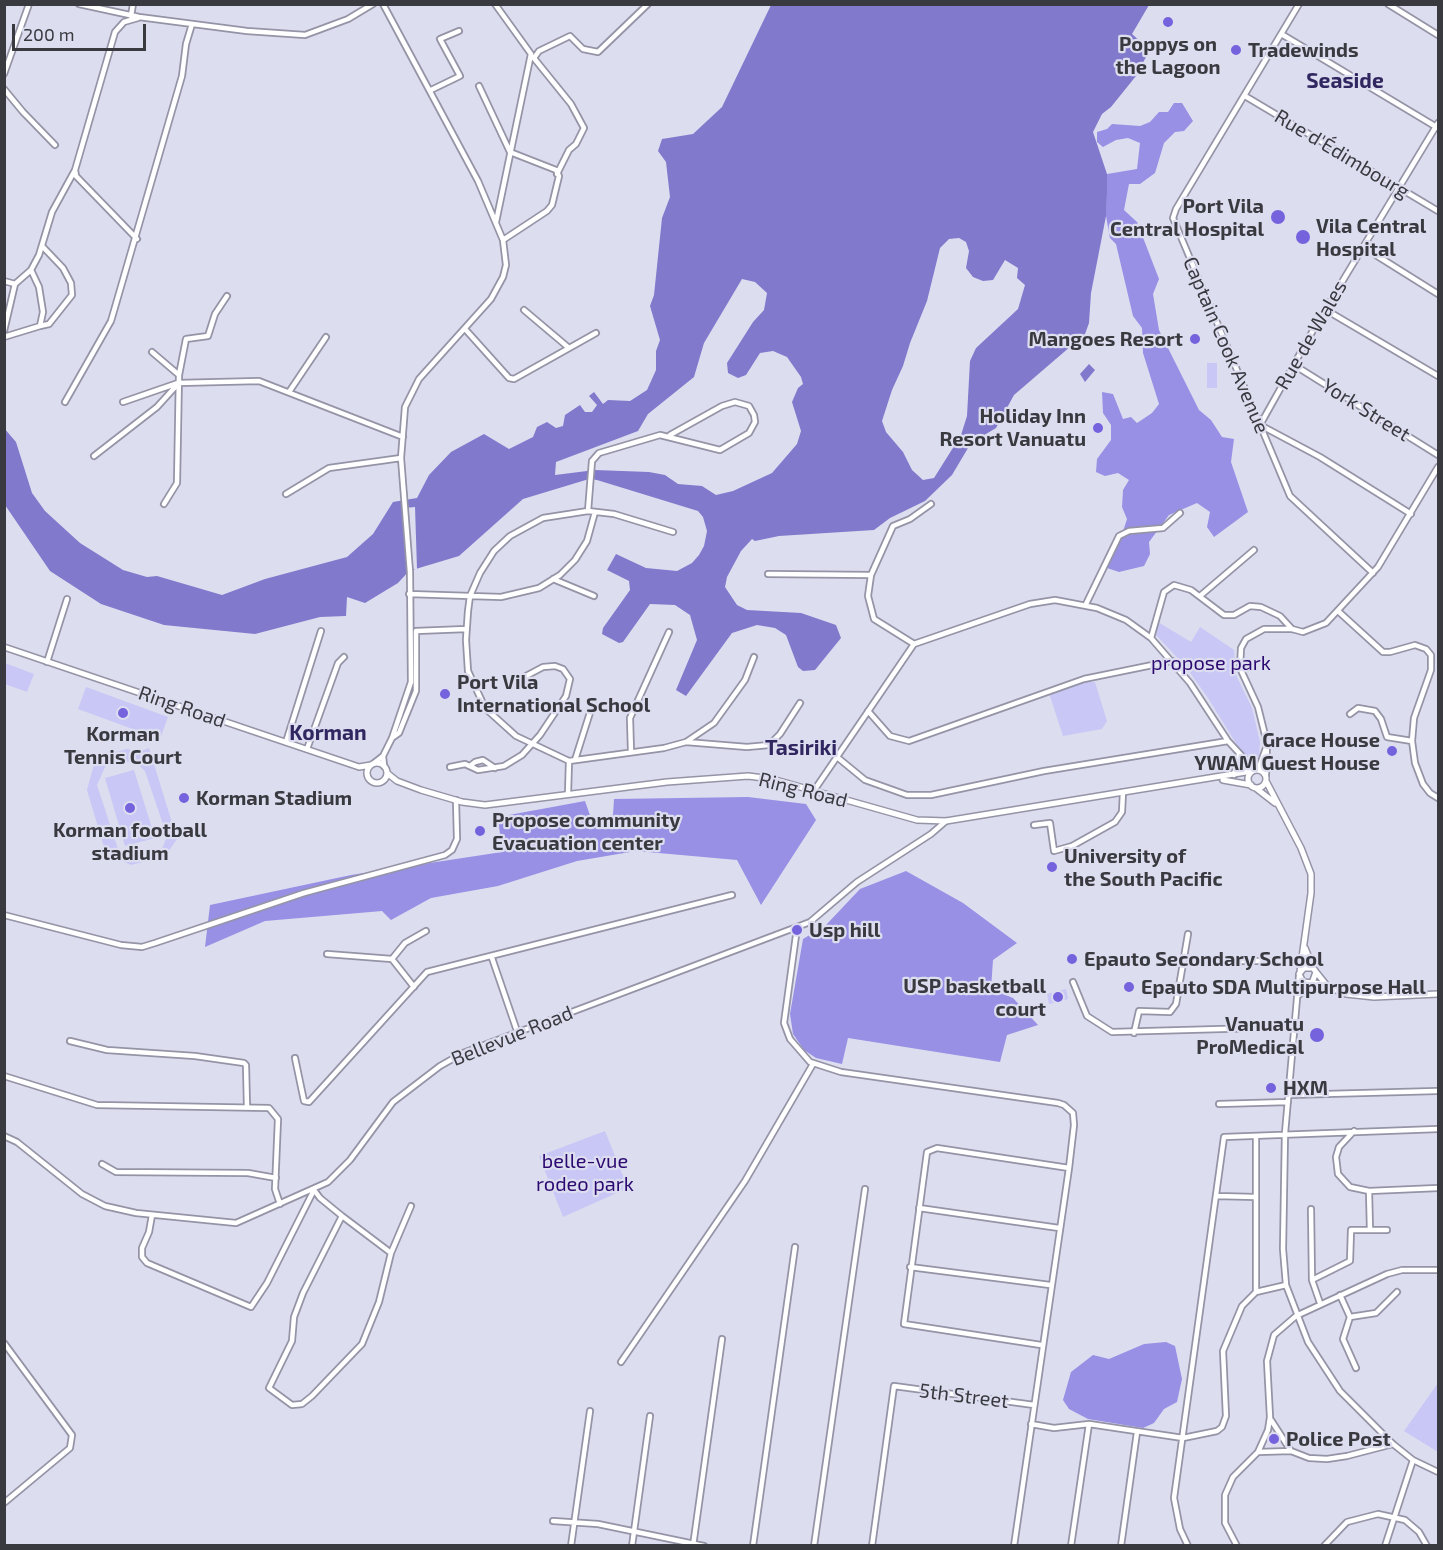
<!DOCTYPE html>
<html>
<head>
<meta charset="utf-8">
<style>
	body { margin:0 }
	#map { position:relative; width:1443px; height:1550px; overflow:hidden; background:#ddddf0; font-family:"Exo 2",sans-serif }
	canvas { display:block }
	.frame { position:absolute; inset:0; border:6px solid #393940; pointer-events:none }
	.scale { position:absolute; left:12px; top:24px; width:134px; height:27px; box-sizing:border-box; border:3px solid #393940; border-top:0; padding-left:8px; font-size:18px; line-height:21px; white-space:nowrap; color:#393940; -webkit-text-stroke:4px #ddddf0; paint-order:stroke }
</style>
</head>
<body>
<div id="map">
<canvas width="1443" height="1550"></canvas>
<div class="frame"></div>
<div class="scale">200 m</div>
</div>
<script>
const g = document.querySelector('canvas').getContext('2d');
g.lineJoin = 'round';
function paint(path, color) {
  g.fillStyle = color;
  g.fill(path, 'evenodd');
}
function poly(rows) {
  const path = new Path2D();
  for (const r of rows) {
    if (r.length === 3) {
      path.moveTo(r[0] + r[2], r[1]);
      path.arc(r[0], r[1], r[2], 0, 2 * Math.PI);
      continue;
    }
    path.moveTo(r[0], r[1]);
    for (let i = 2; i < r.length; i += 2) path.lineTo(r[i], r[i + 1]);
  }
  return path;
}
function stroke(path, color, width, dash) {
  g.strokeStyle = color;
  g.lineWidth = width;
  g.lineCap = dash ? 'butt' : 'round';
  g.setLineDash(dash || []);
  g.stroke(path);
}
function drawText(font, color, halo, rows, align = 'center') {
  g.font = font + ' "Exo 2",sans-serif';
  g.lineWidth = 4.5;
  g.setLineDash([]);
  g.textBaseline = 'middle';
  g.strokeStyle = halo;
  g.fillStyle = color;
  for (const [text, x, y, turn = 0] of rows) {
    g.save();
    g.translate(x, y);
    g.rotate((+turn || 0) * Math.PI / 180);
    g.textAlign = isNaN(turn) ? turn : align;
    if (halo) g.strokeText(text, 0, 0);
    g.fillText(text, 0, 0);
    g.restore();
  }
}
paint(poly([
	[1207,363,1217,363,1217,388,1207,388],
	[1158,622,1191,642,1200,627,1234,650,1236,675,1252,708,1260,742,1259,756,1254,761,1242,753,1208,698,1186,667,1156,635],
	[5,663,34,674,27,692,5,684],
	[1085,682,1095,682,1107,721,1102,729,1063,736,1049,693],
	[86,687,168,717,160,739,78,709],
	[149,748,177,839,168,852,158,858,131,865,106,854,87,790,94,764,101,756,127,749,139,752],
	[120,762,135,762,145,771,167,836,162,849,134,858,118,849,97,785,106,765],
	[134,770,155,838,125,846,105,778],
	[1066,989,1068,999,1049,1004,1047,994],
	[605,1131,628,1188,563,1217,539,1156],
	[1438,1383,1438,1452,1404,1431]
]), '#c8c7f5');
paint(poly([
	[1174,103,1182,103,1193,121,1184,131,1175,132,1164,143,1155,173,1140,184,1129,184,1124,210,1137,222,1159,279,1153,294,1159,330,1199,410,1211,420,1222,437,1234,439,1231,462,1248,512,1214,537,1207,527,1210,512,1197,503,1169,515,1149,542,1150,554,1144,566,1119,572,1107,568,1119,544,1127,519,1122,507,1123,490,1129,480,1118,473,1105,476,1096,472,1097,459,1111,440,1111,425,1103,413,1102,392,1113,394,1123,419,1131,417,1137,423,1152,413,1159,404,1143,353,1142,328,1133,316,1116,244,1110,238,1106,216,1107,174,1137,169,1140,143,1128,138,1116,140,1103,147,1097,142,1097,132,1107,129,1112,124,1140,126,1150,122,1159,112,1168,112],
	[748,797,806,804,816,820,761,905,737,860,636,851,577,861,498,886,431,898,391,920,382,911,265,921,205,947,210,905,351,875,502,852,498,817,585,801,592,821,613,815,614,799],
	[906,871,963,903,1017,943,993,960,991,989,1013,998,1038,1025,1007,1035,1000,1062,848,1038,842,1064,816,1058,804,1050,793,1034,790,1014,803,939,826,925,860,889],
	[1166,1342,1175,1346,1182,1379,1177,1402,1164,1409,1154,1423,1143,1428,1088,1419,1069,1409,1063,1400,1071,1372,1093,1355,1109,1359,1144,1344]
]), '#9790e5');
paint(poly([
	[771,5,1149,5,1132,34,1142,43,1147,43,1146,57,1136,76,1111,107,1102,114,1093,132,1107,174,1107,193,1106,216,1091,293,1089,323,1085,334,1014,395,996,428,971,443,952,475,925,501,890,518,874,530,779,536,755,541,752,539,741,551,727,577,725,587,737,605,747,610,801,613,836,625,841,638,815,670,803,671,798,667,786,635,775,628,757,625,732,633,686,696,676,690,697,640,690,615,675,605,650,604,623,642,619,643,602,634,603,628,630,590,629,581,607,570,616,554,646,568,677,571,692,563,699,555,704,546,707,531,703,517,698,511,597,480,589,479,523,499,459,556,409,571,398,583,365,603,347,597,346,616,320,617,255,634,164,625,101,604,50,571,5,505,4,428,16,442,32,493,45,511,80,543,123,570,147,577,157,576,222,595,265,579,347,557,373,534,393,502,417,498,429,475,451,452,484,434,509,449,533,437,537,427,547,422,556,428,563,426,565,415,580,405,585,412,592,412,597,405,589,396,594,392,603,404,608,400,630,401,647,390,656,370,656,351,660,340,650,306,654,295,662,218,670,197,666,162,658,151,662,139,693,134,722,107],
	[959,238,966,242,969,251,966,268,973,277,983,281,993,280,1005,260,1018,268,1017,278,1025,285,1018,309,976,348,970,361,967,416,961,435,934,478,923,480,912,470,903,452,886,432,882,421,892,390,903,366,910,343,927,301,940,248,949,239],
	[742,279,755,282,767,293,764,310,753,322,727,363,728,373,738,378,746,375,760,353,773,351,787,357,801,377,803,384,798,388,792,402,801,431,797,444,772,473,733,491,716,495,702,486,678,484,665,475,649,472,595,470,555,475,556,462,638,431,648,414,694,377,704,343],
	[1089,364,1095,370,1085,382,1080,374]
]), '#8179cc');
paint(poly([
	[415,507,417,569,408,569,405,508]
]), '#ddddf0');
const minor = poly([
	[79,4,139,17,247,31,305,35,348,19,373,4],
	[495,4,531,54,496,222],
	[1299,4,1176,209,1173,218,1290,496,1373,573],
	[1388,4,1438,35],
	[131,16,133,4],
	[1283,35,1438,128],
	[533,57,571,104,584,128,576,144,569,150,557,174],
	[534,58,539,51,570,36,583,49,598,52,648,4],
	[4,74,29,4],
	[479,86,510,152,556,170,559,176,552,205,547,211,503,240],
	[4,89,23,112,55,145],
	[431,90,460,76,440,39,459,31],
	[1245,96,1438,211],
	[137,239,76,176,75,170,115,32,124,22,138,18],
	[1363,247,1438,294],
	[4,281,15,284],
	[524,310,569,348],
	[1326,310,1438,376],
	[40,326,49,324,72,295,71,283,63,268,42,246],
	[465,329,509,378,514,379,596,333],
	[4,331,15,284,31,270],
	[4,337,40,326,43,312,39,287,31,270,39,255,52,212,75,170],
	[152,352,179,375],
	[1294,365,1438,455],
	[289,392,326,337],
	[65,402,111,321,182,76,186,44,192,24],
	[123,402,178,383,259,381,403,437],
	[1260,425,1316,325,1438,123],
	[1260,425,1320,457,1411,514],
	[94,456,157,407,177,385],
	[286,494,329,468,401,458],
	[164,504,177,483,179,375,186,339,208,336,215,314,227,296],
	[588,511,592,461,599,453,660,435,720,450,749,433,755,422,754,415,749,406,735,402,722,406,670,435],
	[673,532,614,514,588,511,543,518,510,536,494,551,480,573,470,596,468,611,466,640,468,671,485,708,516,736,569,761,664,748,686,742,714,723,745,680,754,657],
	[768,574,871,575],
	[553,579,594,596],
	[409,594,501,597,539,588,560,575,575,560,587,541,595,512],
	[1200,596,1254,550],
	[1086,604,1119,536,1129,531,1163,528,1180,513],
	[1338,611,1383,652,1390,652,1415,645,1426,649,1431,655,1431,670,1414,718,1412,741,1415,763,1423,784,1430,793,1438,798],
	[1151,638,1164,592,1174,585,1191,590,1224,615,1234,615,1250,606,1261,607,1280,616,1292,629],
	[914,644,874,619,868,596,871,575,893,526,910,519,931,504],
	[47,662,67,599],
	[868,711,890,736,909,741,1084,679,1172,661],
	[1350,714,1358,708,1375,711,1381,719,1387,737,1412,741],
	[392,738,399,733,416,691,416,631,466,629],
	[286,742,321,631],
	[686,742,747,747,769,745,780,734,800,703],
	[307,749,338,663,344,657],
	[631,752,630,718,669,632],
	[383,756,384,766],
	[837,757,865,780,907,795,931,795,1044,771,1228,741],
	[575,760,593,703],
	[374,763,383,756,392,738,411,682,410,572,401,458,405,407,419,379,491,299,503,277,506,265,503,240,478,181,383,4],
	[470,766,475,762,483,760,495,768],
	[450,767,465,764,478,770,504,766,522,755,540,735,566,696,570,679,563,669,555,666,543,667,526,676],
	[1258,770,1266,748],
	[1234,775,1239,754],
	[1266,775,1267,743,1258,707,1240,668,1241,648,1246,639,1264,629,1292,629,1303,632,1326,623,1378,567,1438,467],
	[813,792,914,644,1030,604,1055,600,1097,608,1126,620,1151,638,1190,683,1228,741,1255,770],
	[568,794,569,761],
	[1034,825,1050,823,1054,851,1072,846,1115,822,1122,812,1123,792],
	[4,915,121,945,142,947,155,943,304,893,445,855,452,850,457,839,456,800],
	[797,928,784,1023,790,1039,810,1062,841,1072,1058,1103,1064,1105,1073,1113,1074,1125,1069,1168,1014,1546],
	[327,954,392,959],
	[492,958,517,1031],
	[1215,961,1301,961],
	[1299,976,1285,1133,1283,1249,1286,1285,1308,1342,1340,1391,1393,1444,1413,1460,1438,1472],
	[1073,982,1087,1016,1112,1032,1294,1027],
	[414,987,392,959,405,943,426,931],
	[1299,995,1310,984],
	[1134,1033,1139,1011,1170,1012,1176,1004,1188,934],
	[70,1041,107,1050,195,1056,244,1063,246,1065,247,1107],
	[295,1058,304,1101,309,1102,427,972,732,895],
	[4,1076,97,1105,269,1108,278,1119,275,1189,280,1204],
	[1289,1095,1437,1091],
	[1219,1104,1288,1102],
	[1354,1131,1339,1147,1336,1157,1338,1174,1350,1187,1369,1191,1438,1188],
	[4,1136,17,1142,82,1194,105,1206,136,1213,236,1223,328,1182,350,1160,393,1102,440,1066,463,1053,810,922,857,882,931,834,946,821],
	[1256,1136,1256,1292],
	[102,1164,116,1172,248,1173,276,1178],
	[1369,1191,1370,1230],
	[1217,1196,1255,1197],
	[919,1208,1059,1228],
	[1311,1209,1312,1280,1320,1303],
	[152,1215,149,1232,142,1248,142,1257,147,1263,251,1307,267,1283,314,1190,320,1198,342,1216,303,1293,294,1317,292,1341,269,1388,292,1405,302,1404,312,1396,362,1344,379,1302,391,1253],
	[342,1216,391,1253,411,1206],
	[910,1267,1050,1285],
	[1312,1280,1350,1261,1351,1230,1387,1230],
	[1340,1295,1350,1317,1343,1339,1356,1368],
	[1350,1317,1376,1313,1397,1292],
	[4,1343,72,1435,70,1448,4,1503],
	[1041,1345,904,1324,927,1152,937,1148,1069,1168],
	[621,1362,745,1181,813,1064],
	[1271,1420,1291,1451],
	[1031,1424,1054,1428,1089,1424],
	[1258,1452,1291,1451,1309,1458,1327,1459,1347,1456,1393,1444],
	[553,1521,598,1524,704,1546],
	[571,1546,590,1411],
	[632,1546,650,1416],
	[693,1546,722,1339],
	[753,1546,795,1247],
	[814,1546,865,1189],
	[872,1546,894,1386,1034,1405],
	[1071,1546,1089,1424,1183,1438,1217,1431,1222,1427,1226,1416,1223,1351,1242,1306,1256,1292,1286,1285],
	[1121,1546,1137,1432],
	[1188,1546,1180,1529,1174,1498,1224,1137,1438,1129],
	[1237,1546,1225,1523,1225,1495,1233,1477,1258,1452,1268,1430,1270,1417,1267,1361,1274,1335,1296,1316,1387,1274,1402,1270,1438,1270],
	[1324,1546,1347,1522,1378,1514,1405,1520,1419,1532,1427,1546],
	[1385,1546,1413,1460]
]);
const major = poly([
	[4,647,359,767,371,765],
	[377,773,10],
	[1257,779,9],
	[387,773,397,781,421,790,462,802,485,805,667,782,748,776,772,779,917,820,946,821,1252,771],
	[1223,780,1251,785],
	[1266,781,1301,848,1311,874,1311,893,1300,972],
	[1257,789,1275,803],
	[1305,948,1313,968],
	[1316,972,1328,987,1346,994,1374,997,1438,994],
	[1312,983,1316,972,1313,968,1304,968,1299,974,1303,982,1323,984]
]);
stroke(minor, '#9594a6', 8);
stroke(major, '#9594a6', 8);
stroke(minor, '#fff', 4.5);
stroke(major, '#fff', 5);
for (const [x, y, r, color] of [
	[1168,22,6,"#7562dd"],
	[1236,50,6,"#7562dd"],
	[1278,217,8,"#7562dd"],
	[1303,237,8,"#7562dd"],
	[1195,339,6,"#7562dd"],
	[1098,428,6,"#7562dd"],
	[445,694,6,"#7562dd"],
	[123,713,6,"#7562dd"],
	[1392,751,6,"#7562dd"],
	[184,798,6,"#7562dd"],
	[130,808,6,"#7562dd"],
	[480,831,6,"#7562dd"],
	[1052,867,6,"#7562dd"],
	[797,930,6,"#7562dd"],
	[1072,959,6,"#7562dd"],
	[1129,987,6,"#7562dd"],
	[1058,997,6,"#7562dd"],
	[1317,1035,8,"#7562dd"],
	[1271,1088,6,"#7562dd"],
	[1274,1439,6,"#7562dd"]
]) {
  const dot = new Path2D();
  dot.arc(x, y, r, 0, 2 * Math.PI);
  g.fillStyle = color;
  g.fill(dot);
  stroke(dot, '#ddddf0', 2);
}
drawText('bold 20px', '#393940', '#ddddf0', [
	["Poppys on",1168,44,"center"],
	["the Lagoon",1168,67,"center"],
	["Tradewinds",1248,50],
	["Port Vila",1264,206,"right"],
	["Central Hospital",1264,229,"right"],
	["Vila Central",1316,226],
	["Hospital",1316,249],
	["Mangoes Resort",1183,339,"right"],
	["Holiday Inn",1086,416,"right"],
	["Resort Vanuatu",1086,439,"right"],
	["Port Vila",457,682],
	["International School",457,705],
	["Korman",123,734,"center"],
	["Tennis Court",123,757,"center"],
	["Grace House",1380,740,"right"],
	["YWAM Guest House",1380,763,"right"],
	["Korman Stadium",196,798],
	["Propose community",492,820],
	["Evacuation center",492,843],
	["Korman football",130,830,"center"],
	["stadium",130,853,"center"],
	["University of",1064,856],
	["the South Pacific",1064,879],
	["Usp hill",809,930],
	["Epauto Secondary School",1084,959],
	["USP basketball",1046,986,"right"],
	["court",1046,1009,"right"],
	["Epauto SDA Multipurpose Hall",1141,987],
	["Vanuatu",1304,1024,"right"],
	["ProMedical",1304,1047,"right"],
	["HXM",1283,1088],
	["Police Post",1286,1439]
], 'left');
drawText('20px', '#393940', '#ddddf0', [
	["Rue d'Édimbourg",1342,154,31],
	["Rue de Wales",1311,335,-60],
	["Captain Cook Avenue",1226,345,67],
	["York Street",1366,410,32],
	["Ring Road",182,707,19],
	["Ring Road",803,790,14],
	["Bellevue Road",512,1036,-22],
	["5th Street",964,1396,7]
]);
drawText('20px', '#2b0970', '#ddddf0', [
	["propose park",1211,663],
	["belle-vue",585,1161],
	["rodeo park",585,1184]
]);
drawText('bold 21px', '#302761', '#ddddf0', [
	["Seaside",1345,81],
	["Korman",328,733],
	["Tasiriki",801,748]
]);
</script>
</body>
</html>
